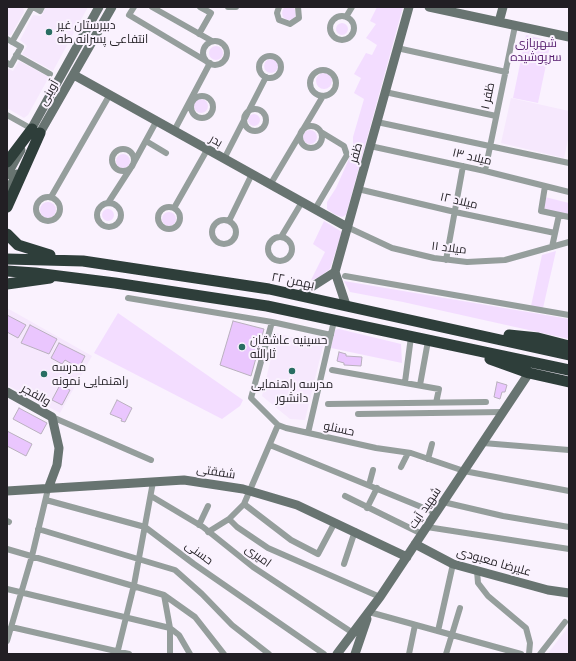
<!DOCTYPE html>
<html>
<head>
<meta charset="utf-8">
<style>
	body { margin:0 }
	#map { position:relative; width:576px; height:661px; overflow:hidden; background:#faf2fe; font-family:Mulish,sans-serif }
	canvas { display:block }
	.frame { position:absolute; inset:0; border:8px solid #221f24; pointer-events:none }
</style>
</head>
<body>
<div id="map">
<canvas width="576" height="661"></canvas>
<div class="frame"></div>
</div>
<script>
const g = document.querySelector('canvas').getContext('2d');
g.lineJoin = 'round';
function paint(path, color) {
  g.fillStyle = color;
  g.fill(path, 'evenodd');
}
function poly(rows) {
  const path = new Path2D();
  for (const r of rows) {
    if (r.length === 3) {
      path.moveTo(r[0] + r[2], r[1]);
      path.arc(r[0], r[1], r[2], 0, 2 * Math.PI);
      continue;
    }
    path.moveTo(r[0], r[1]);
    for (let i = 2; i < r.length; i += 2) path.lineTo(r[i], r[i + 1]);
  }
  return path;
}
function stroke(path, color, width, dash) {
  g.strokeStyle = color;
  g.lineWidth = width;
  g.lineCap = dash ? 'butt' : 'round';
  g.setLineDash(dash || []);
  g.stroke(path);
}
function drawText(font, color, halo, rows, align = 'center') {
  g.font = font + ' Mulish,Cairo,sans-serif';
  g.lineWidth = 4;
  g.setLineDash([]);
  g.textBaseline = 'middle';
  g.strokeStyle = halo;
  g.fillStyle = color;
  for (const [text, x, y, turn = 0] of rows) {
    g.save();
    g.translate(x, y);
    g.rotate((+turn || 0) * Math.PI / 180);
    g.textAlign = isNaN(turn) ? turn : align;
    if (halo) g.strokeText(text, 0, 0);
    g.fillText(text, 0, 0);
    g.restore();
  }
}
paint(poly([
	[7,7,23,7,24,12,11,35,8,35],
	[46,7,88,7,53,71,22,54,27,46,20,40,33,15,41,16],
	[19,61,49,77,28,115,24,118,7,108,7,68,13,71],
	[511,98,569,111,569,135,564,158,501,143],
	[7,308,92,356,60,413,7,385],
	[277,333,323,346,305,420,290,419,262,396],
	[569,626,569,654,548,654,549,652]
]), '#f6e8fd');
paint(poly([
	[289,13,7],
	[377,7,403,7,346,215,342,217,334,214,327,209,327,202,336,188,353,150,353,137,364,99,354,93,361,78,354,74,366,53,372,55,377,45,366,38,376,24,370,21],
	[342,29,6],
	[526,35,551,41,538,103,513,98],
	[216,53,7],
	[271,66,7],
	[324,81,8],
	[201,106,7],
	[254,120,6],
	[310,137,7],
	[123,161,7],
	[545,197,569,203,569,215,543,209],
	[48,210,8],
	[108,215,6],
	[169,219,7],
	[324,221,342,232,330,269,318,278,311,280,325,252,313,244],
	[556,251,543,308,531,306,542,255],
	[344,281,569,319,569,339,403,302,350,292],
	[118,313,243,400,240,406,222,419,94,353],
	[339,329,401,344,402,363,331,348,335,330]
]), '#f3ddff');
const building = poly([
	[7,315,26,325,18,338,7,332,7,315],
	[233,321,264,329,251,376,220,365,233,321],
	[30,325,57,339,49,354,21,343,30,325],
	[59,343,85,356,79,368,65,360,62,364,51,358,59,343],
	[339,352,346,354,346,356,362,357,361,366,344,365,344,363,337,361,339,352],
	[497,382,507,385,505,392,502,392,500,399,494,397,497,382],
	[60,385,70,390,62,405,52,400,60,385],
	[117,400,132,408,125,422,121,421,122,419,110,414,117,400],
	[19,408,47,423,41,434,13,419,19,408],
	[7,431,32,444,26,456,7,446,7,431]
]);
paint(building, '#eac6fe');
stroke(building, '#b9b0be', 1);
stroke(poly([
	[33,7,40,11,42,7],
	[134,7,129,15,206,61],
	[152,7,212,41],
	[228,7,236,7],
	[279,7,277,13,279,20,290,24,299,18,298,7],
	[342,28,12],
	[346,17,352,7],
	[199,34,211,13,200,7],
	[7,39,21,47,11,65,7,63],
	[215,53,12],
	[12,42,32,7],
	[397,48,506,72],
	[16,55,50,74],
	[270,67,11],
	[323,83,13],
	[385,92,496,116],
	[202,107,11],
	[255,120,11],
	[7,115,32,129],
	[377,122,569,163],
	[311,137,11],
	[174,131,210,63],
	[146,141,166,153],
	[370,146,485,171,569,192],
	[123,160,11],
	[224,159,266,77],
	[485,171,515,26],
	[270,185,323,96],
	[545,186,541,211,569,217],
	[358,189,455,212,555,233],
	[48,209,12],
	[51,197,109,96],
	[108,203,132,166,156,122],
	[109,215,12],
	[169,218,11],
	[174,208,207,150],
	[315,209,347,155,344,146,321,132],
	[224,232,12],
	[229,221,252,174],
	[347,227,392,248,434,258,467,262,505,260,569,242],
	[280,249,12],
	[281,237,302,202],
	[552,247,559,215],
	[446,260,463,166],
	[345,276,569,315],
	[128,298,272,322,331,335],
	[272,322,251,398,278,425],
	[332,370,439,389,436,403],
	[405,382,411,337],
	[420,385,428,341],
	[328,404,486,402],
	[358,414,504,412],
	[52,417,151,460],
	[308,433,334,321],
	[483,443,569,450],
	[270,445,436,513],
	[428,459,432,444],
	[401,467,408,453],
	[369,485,373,470],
	[151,496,203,527,253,567,353,633],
	[345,496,422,534],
	[46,500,145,527,194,564,324,654],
	[443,502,503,516,569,527],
	[244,504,291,540,318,554,335,522],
	[367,508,377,488],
	[229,519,237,527,268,548,380,597],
	[7,521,9,522],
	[199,525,208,506],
	[427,527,569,549],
	[38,529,175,570,202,594,232,625,269,654],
	[208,532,229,519,244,504,278,425,286,428,376,448,411,453,464,471,569,491],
	[7,549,164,595,195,617,224,654],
	[344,564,355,531],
	[477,571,478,583,488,596,526,628,530,643,529,654],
	[7,589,170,628,179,635,190,654],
	[164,595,170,628,170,654],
	[369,612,521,654],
	[11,627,129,654],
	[438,631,453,564],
	[7,641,32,556,48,489],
	[117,654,134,585,153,482],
	[409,654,415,625],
	[446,654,460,608],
	[540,654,565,622]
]), '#959e9c', 6);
stroke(poly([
	[429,7,569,37],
	[499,22,503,7],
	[74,75,347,227],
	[28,135,99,7],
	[37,138,112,7],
	[7,175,21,150],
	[7,192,17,174],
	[299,295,335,272],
	[346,305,335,272,409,7],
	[7,392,52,417,59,448,57,465,48,489],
	[7,491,184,480,243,489,297,505,407,557],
	[415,544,453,564,548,590,569,593],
	[337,654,380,597,529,373],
	[355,654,367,619]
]), '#687471', 9);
stroke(poly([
	[7,162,32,129],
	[7,207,40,133],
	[7,234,18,245,50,255],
	[7,259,83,261,269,289,569,355],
	[7,271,35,273,115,283,267,306,569,370],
	[7,284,50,278],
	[509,335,538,338,569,346],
	[490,359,529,373,569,382]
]), '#2e3e3a', 11);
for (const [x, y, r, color] of [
	[49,32,4,"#286d62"],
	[242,347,4,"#286d62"],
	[292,371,4,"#286d62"],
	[44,374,4,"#286d62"]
]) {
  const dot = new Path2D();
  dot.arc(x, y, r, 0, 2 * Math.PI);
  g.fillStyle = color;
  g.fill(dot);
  stroke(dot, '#faf2fe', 1.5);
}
drawText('12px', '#221f24', '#faf2fe', [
	["دبیرستان غیر",57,25],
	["انتفاعی پسرانه طه",57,39],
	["حسینیه عاشقان",250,340],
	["ثارالله",250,354],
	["مدرسه",52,367],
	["راهنمایی نمونه",52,381],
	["مدرسه راهنمایی",292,384,"center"],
	["دانشور",292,398,"center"]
], 'left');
drawText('12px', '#5a2272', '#faf2fe', [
	["شهربازی",536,43],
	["سرپوشیده",536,57]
]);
drawText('12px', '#221f24', '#faf2fe', [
	["آوینی",49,93,-60],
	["ظفر ۱",488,96,-78],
	["بدر",216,141,29],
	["ظفر",356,153,-74],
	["میلاد ۱۳",472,157,13],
	["میلاد ۱۲",459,201,13],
	["میلاد ۱۱",449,248,7],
	["۲۲ بهمن",293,281,11],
	["والفجر",36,395,29],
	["حسنلو",339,429,12],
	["شفقتی",216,472,9],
	["شهید آیت",425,508,-56],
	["حسنی",199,553,36],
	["امیری",258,556,36],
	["علیرضا معبودی",494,562,16]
]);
</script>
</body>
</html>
